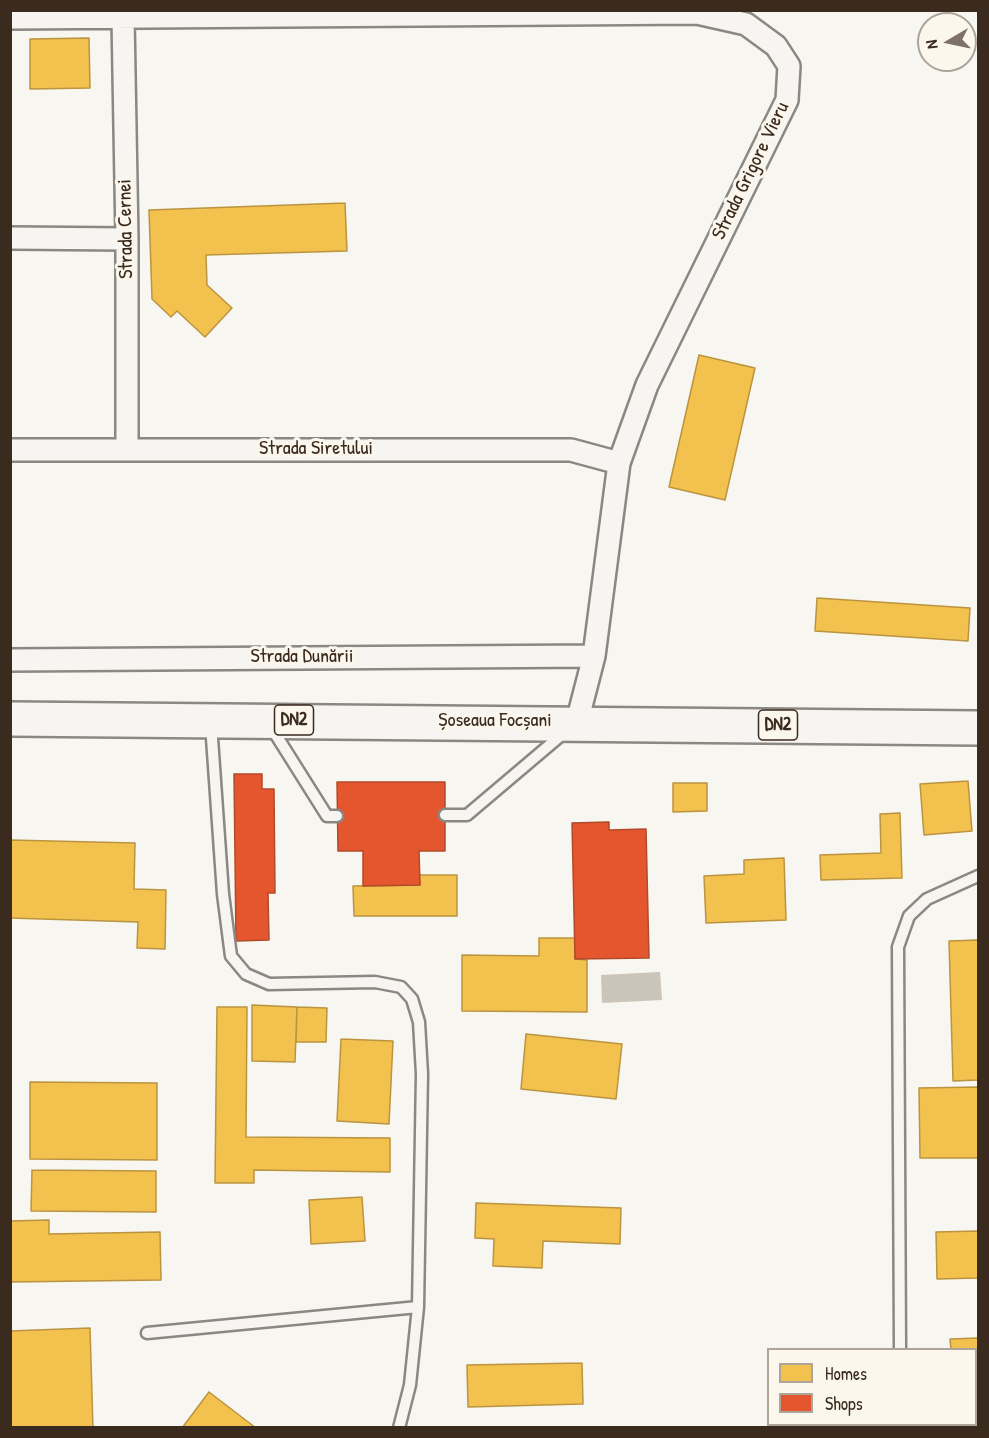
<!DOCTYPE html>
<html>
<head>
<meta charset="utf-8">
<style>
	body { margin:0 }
	#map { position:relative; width:989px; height:1438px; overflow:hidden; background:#f8f6f0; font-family:"Patrick Hand",sans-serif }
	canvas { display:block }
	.frame { position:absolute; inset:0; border:12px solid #3b2a1e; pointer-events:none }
	.legend { position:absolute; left:767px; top:1348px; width:210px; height:78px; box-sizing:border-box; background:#fbf7ec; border:2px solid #aea59a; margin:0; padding:8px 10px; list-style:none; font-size:18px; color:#3b2a1e }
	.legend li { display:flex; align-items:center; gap:12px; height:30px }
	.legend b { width:30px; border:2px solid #aea59a }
	.north { position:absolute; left:917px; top:12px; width:60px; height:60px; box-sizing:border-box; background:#fbf7ec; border:2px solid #aea59a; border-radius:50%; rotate:261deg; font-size:16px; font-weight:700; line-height:24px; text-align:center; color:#3b2a1e }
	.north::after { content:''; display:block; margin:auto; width:21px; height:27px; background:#7d7168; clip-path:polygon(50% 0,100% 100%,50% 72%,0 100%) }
</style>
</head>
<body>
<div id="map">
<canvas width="989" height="1438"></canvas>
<div class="frame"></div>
<ul class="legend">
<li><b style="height:16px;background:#f2c14e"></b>Homes</li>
<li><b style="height:16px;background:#e4572e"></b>Shops</li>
</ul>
<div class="north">N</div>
</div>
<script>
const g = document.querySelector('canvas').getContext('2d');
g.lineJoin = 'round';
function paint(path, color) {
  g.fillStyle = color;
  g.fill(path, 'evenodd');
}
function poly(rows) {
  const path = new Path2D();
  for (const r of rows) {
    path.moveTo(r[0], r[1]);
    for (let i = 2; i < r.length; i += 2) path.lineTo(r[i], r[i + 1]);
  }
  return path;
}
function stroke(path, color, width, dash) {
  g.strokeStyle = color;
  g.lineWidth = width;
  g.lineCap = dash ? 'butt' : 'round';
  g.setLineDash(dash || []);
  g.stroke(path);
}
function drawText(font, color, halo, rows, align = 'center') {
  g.font = font + ' "Patrick Hand",sans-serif';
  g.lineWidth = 6;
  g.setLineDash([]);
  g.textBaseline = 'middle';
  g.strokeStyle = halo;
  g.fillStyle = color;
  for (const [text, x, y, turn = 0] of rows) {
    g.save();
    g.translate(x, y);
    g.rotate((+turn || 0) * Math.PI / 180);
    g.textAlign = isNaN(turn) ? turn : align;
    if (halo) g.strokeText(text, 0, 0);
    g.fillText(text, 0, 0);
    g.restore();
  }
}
paint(poly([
	[660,972,662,1000,602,1003,601,975]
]), '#cac4b9');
const homes = poly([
	[89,38,90,88,30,89,30,39,89,38],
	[345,203,347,251,206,255,207,285,232,308,205,337,177,311,171,317,152,299,149,210,345,203],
	[699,355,755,368,725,500,669,487,699,355],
	[817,598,970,608,968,641,815,631,817,598],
	[968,781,972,831,924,835,920,784,968,781],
	[673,783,707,783,707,811,673,812,673,783],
	[900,813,902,878,821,880,820,855,881,853,880,814,900,813],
	[10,840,135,843,134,889,166,890,165,949,137,948,138,922,10,918,10,840],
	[784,858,786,920,706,923,704,876,744,874,744,860,784,858],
	[419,875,457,875,457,916,354,916,353,886,420,885,419,875],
	[539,938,575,938,575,959,587,960,587,1012,462,1011,462,955,539,956,539,938],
	[978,940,978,1080,953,1081,949,941,978,940],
	[252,1005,297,1007,295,1062,252,1061,252,1005],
	[217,1007,247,1007,246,1137,390,1138,390,1172,254,1170,254,1183,215,1183,217,1007],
	[297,1007,327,1008,326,1042,296,1042,297,1007],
	[526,1034,622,1044,616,1099,521,1089,526,1034],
	[341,1039,393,1041,389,1124,337,1121,341,1039],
	[30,1082,157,1083,157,1160,30,1159,30,1082],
	[978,1087,978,1158,920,1158,919,1088,978,1087],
	[32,1170,156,1171,156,1212,31,1211,32,1170],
	[362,1197,365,1241,311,1244,309,1200,362,1197],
	[476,1203,621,1208,620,1244,543,1241,542,1268,493,1266,494,1239,475,1238,476,1203],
	[49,1220,49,1234,160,1232,161,1280,10,1282,10,1221,49,1220],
	[978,1231,978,1278,937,1279,936,1232,978,1231],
	[90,1328,93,1428,10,1428,10,1331,90,1328],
	[978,1338,978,1428,953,1428,953,1424,976,1424,976,1350,951,1350,950,1339,978,1338],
	[582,1363,583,1404,468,1407,467,1365,582,1363],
	[209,1392,256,1428,182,1428,209,1392]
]);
paint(homes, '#f2c14e');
stroke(homes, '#bb9440', 1.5);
const shops = poly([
	[234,774,262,774,262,789,274,789,275,893,268,893,269,940,236,941,234,774],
	[337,782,445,782,445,851,419,851,420,885,363,886,363,851,338,851,337,782],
	[609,822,609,830,646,829,649,958,575,959,572,823,609,822]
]);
paint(shops, '#e4572e');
stroke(shops, '#b14a29', 1.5);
const service = poly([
	[211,724,223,894,231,956,246,974,269,984,375,982,401,987,412,999,419,1022,422,1074,418,1307,410,1385,399,1428],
	[271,727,327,816,337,816],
	[445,815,467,815,565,732],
	[147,1333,418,1307],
	[900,1350,898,947,909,916,927,899,978,876],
	[878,1428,880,1424]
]);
const minor = poly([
	[121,10,123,18,127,239,127,448],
	[10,18,697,13,746,24,776,46,789,66,787,100,647,385,619,463,594,656,577,722],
	[10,238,127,239],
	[10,450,571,450,619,463],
	[10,660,594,656]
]);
const primary = poly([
	[10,719,978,728]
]);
stroke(service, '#8b8781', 15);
stroke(minor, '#8b8781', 26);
stroke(primary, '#8b8781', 38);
stroke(service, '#f6f5f1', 10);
stroke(minor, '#f6f5f1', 21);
stroke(primary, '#f6f5f1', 33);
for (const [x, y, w] of [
	[294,720,39],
	[778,725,39]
]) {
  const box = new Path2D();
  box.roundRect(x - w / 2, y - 15, w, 30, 4.5);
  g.fillStyle = '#fbf7ec';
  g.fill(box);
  stroke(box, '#3b2a1e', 1.5);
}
drawText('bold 18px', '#3b2a1e', null, [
	["DN2",294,720],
	["DN2",778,725]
]);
drawText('20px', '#3b2a1e', '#fbf7ec', [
	["Strada Grigore Vieru",751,171,-64],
	["Strada Cernei",126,229,-91],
	["Strada Siretului",316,449],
	["Strada Dunării",302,657],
	["Șoseaua Focșani",495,721]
]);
</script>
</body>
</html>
